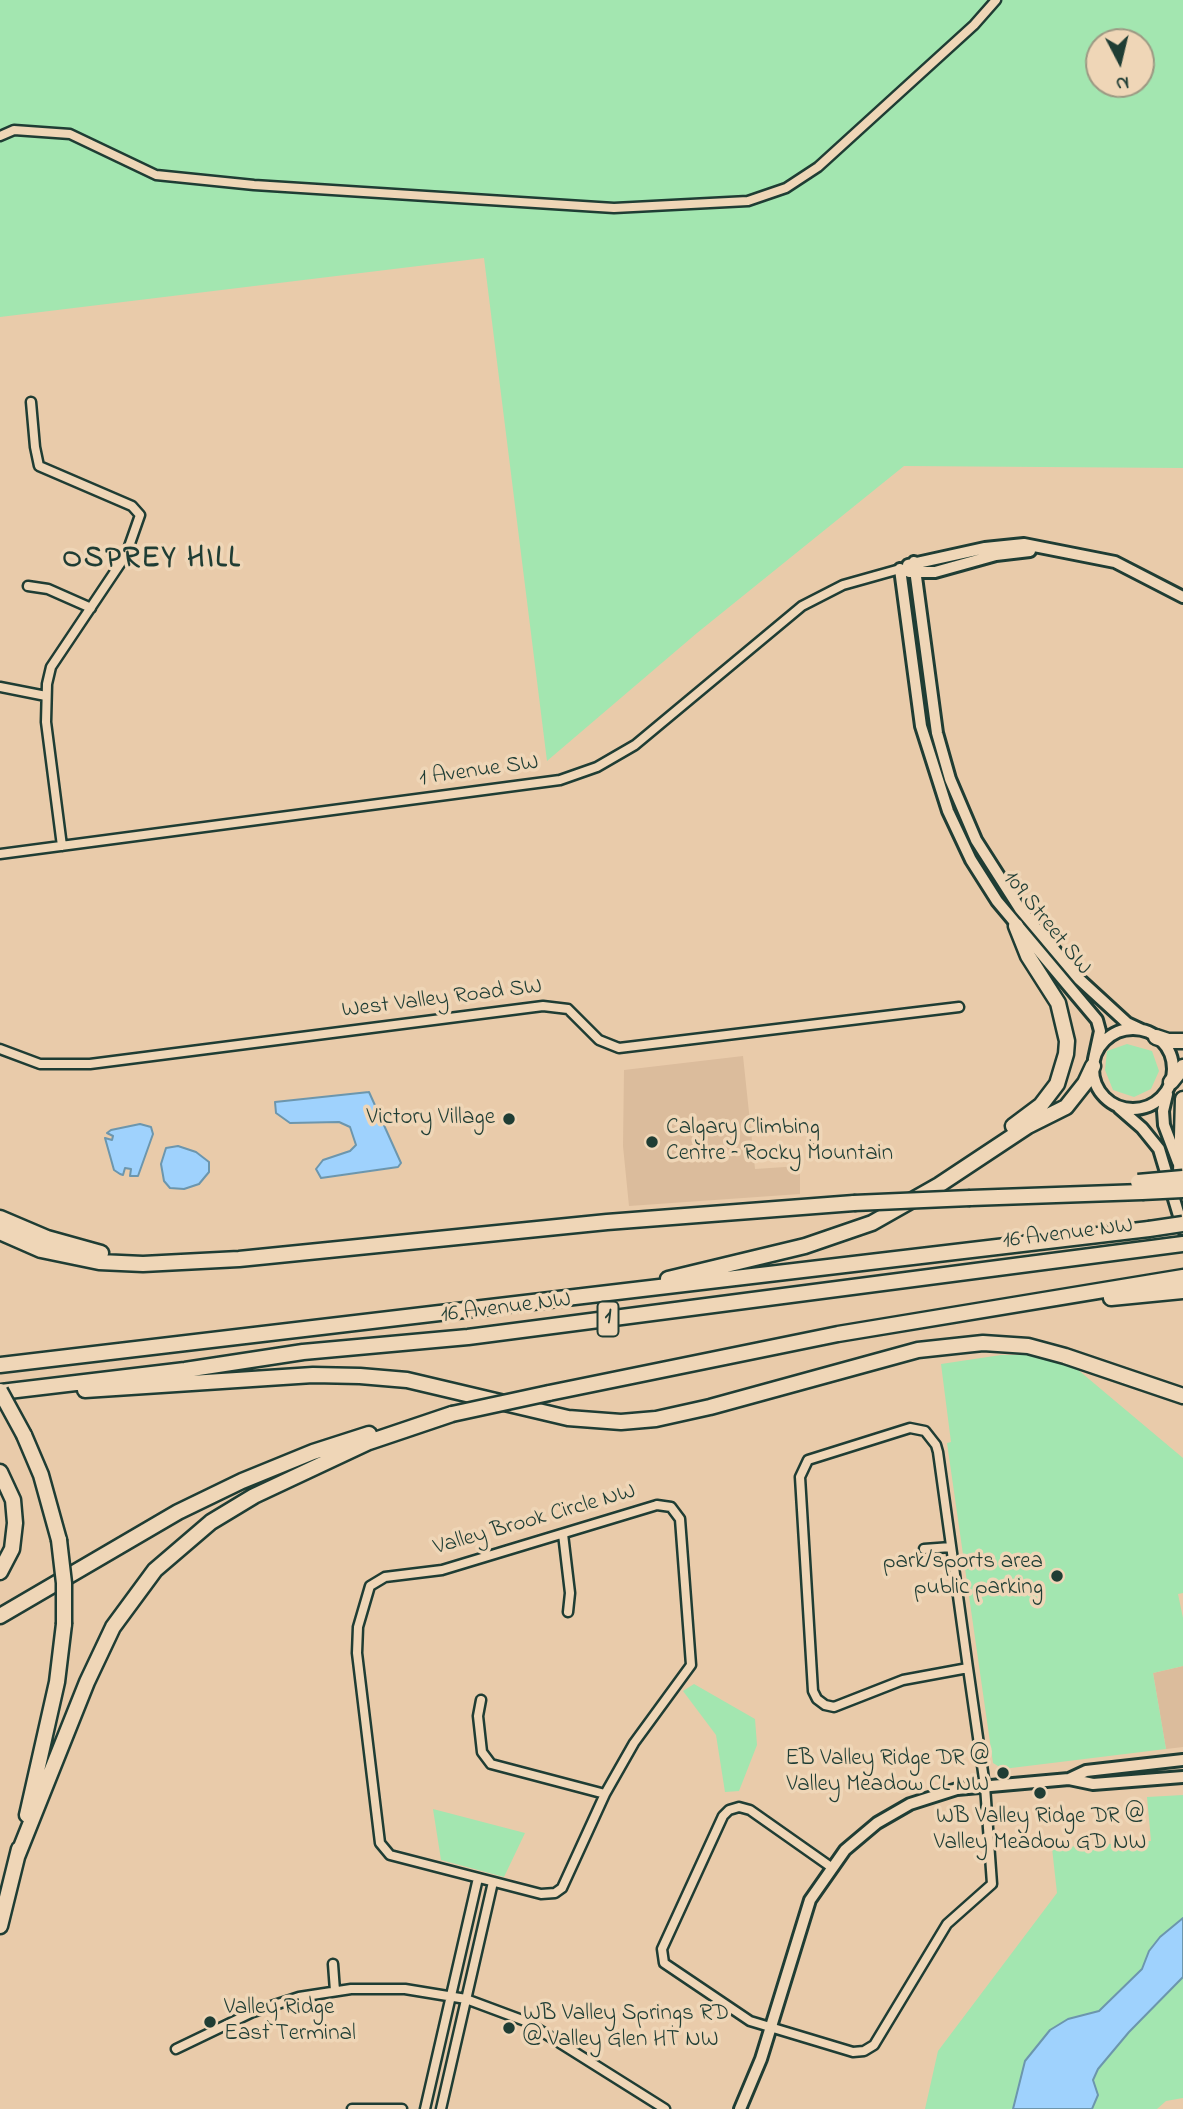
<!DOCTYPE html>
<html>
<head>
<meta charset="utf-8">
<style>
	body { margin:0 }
	#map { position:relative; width:1183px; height:2109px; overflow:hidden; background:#e9cbaa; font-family:"Indie Flower",sans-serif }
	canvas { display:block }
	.north { position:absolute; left:1085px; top:28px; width:70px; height:70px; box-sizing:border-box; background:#efd6b7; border:2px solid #9c9983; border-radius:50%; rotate:173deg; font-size:19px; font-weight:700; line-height:28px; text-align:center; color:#1f3d34 }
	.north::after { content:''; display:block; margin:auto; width:24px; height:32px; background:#1f3d34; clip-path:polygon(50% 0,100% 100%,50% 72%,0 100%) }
</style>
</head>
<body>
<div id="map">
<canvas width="1183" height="2109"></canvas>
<div class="north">N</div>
</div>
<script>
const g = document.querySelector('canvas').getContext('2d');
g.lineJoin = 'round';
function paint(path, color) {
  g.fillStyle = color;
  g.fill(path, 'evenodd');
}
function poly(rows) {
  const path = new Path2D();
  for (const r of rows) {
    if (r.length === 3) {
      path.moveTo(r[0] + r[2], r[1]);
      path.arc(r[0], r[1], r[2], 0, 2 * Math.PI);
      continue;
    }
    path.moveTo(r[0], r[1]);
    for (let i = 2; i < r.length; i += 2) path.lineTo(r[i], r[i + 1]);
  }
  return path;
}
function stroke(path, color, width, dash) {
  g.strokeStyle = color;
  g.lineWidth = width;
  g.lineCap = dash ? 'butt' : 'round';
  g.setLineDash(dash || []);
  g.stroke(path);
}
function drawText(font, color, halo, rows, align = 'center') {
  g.font = font + ' "Indie Flower",sans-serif';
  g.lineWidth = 7;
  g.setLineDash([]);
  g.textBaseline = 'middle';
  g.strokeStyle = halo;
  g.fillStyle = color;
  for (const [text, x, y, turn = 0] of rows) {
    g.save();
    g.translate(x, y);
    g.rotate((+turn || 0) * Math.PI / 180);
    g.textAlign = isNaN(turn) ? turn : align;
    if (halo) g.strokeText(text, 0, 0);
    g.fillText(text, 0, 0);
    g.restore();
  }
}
paint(poly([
	[743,1056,755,1169,800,1166,800,1194,629,1206,623,1146,624,1070],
	[1183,1666,1183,1747,1166,1749,1153,1673]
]), '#dbbc9c');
paint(poly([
	[0,0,1183,0,1183,468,904,466,697,633,547,761,484,258,0,317],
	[1099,42,1141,42,1141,84,1099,84],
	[1127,1044,1152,1051,1159,1071,1151,1089,1134,1097,1113,1090,1105,1070,1107,1051],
	[1001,1355,1042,1355,1077,1369,1183,1458,1183,1593,1178,1594,1183,1618,1183,1666,1153,1673,1166,1749,1003,1769,993,1763,947,1443,951,1442,941,1364],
	[694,1684,755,1719,757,1745,739,1791,725,1792,716,1735,683,1691],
	[1183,1795,1183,2098,1166,2101,1157,2109,925,2109,938,2051,1057,1893,1052,1848,1151,1841,1147,1797],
	[433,1809,525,1833,504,1877,441,1860]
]), '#a3e6b0');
const water = poly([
	[369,1092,401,1163,398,1167,321,1178,316,1169,323,1160,350,1151,356,1145,350,1127,339,1122,290,1123,276,1113,275,1102,369,1092],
	[140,1124,151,1127,153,1134,138,1176,130,1176,131,1169,125,1168,123,1175,120,1174,114,1170,105,1138,112,1140,113,1136,107,1133,111,1130,140,1124],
	[178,1146,196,1152,209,1162,209,1172,199,1184,184,1189,170,1188,164,1181,161,1164,166,1148,178,1146],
	[1183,1918,1183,1977,1129,2032,1098,2069,1093,2080,1098,2095,1092,2109,1013,2109,1025,2061,1050,2030,1068,2019,1099,2011,1142,1969,1149,1951,1160,1937,1183,1918]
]);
paint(water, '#9fd2fd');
stroke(water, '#6c96ad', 2);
const street = poly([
	[0,136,14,130,70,134,156,175,254,185,614,208,748,201,786,188,818,167,974,25,996,0],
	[31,402,35,447,39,466,132,506,140,515,126,555,51,667,47,684,46,722,62,846],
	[28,586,48,589,91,608],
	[0,687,46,696],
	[0,854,560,780,597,767,635,745,802,606,843,585,900,569],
	[0,1049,40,1064,90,1064,543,1006,568,1009,599,1040,619,1048,959,1007],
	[657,1505,671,1507,680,1519,691,1665,634,1743,605,1794,562,1888,555,1893,541,1894,390,1855,380,1843,357,1653,358,1627,370,1586,385,1577,442,1570,657,1505],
	[563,1534,570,1593,568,1612],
	[924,1549,951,1547],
	[481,1700,478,1716,482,1752,491,1764,605,1794],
	[831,1867,750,1810,739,1807,729,1810,723,1816,662,1949,664,1963,750,2021,853,2052,864,2051,874,2045,947,1924,992,1884,985,1786,968,1668,938,1452,936,1445,925,1431,910,1428,808,1460,800,1477,813,1691,817,1699,825,1705,834,1707,903,1680,968,1668],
	[333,1964,335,1991],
	[176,2049,253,2012,299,1997,351,1989,405,1989,466,1999,525,2021,665,2109],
	[352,2109,402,2109],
	[425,2109,478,1878],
	[441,2109,493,1882]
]);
const secondary = poly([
	[914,562,937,733,950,779,976,840,1020,909,1079,979,1127,1023,1142,1030],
	[908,565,985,548,1024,544,1115,562,1183,597],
	[900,569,921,726,948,811,971,860,997,901,1097,1020,1100,1031,1094,1059],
	[909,572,935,572,996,555,1030,551],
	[1133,1069,40],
	[1167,1094,1163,1111,1164,1125,1178,1162],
	[1119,1108,1142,1128,1159,1149,1183,1229],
	[1069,1779,1086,1771,1183,1760],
	[740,2109,761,2059,810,1900,845,1850,877,1823,910,1804,957,1789,1069,1779,1093,1784,1183,1777]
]);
const highway = poly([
	[1156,1037,1168,1041,1183,1041],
	[1171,1082,1183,1067],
	[1013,1126,1041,1105,1057,1084,1066,1054,1067,1041,1058,1003,1028,956,1016,926],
	[1181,1173,1183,1099],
	[970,1198,1142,1192],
	[0,1218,47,1238,101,1253],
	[0,1232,41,1250,99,1262,143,1264,239,1259,607,1222,854,1203],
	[668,1279,805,1246,872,1223,939,1185,1028,1126,1066,1107,1085,1083,1093,1066],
	[1111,1298,1183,1291],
	[0,1365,1149,1229],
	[85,1390,313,1375,360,1376,407,1380,568,1418,621,1422,656,1419,710,1407,918,1350,983,1343,1028,1346,1065,1356,1183,1396],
	[0,1392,185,1370,303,1352,468,1337,1183,1244],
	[549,1393,838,1334,1183,1277],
	[24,1435,41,1475,59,1540],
	[0,1472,13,1500,15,1523,12,1549,0,1572],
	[0,1616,178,1512,242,1481,313,1452,369,1434],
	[27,1815,57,1682,64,1624],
	[17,1857,87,1682,113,1627,155,1570,211,1522,254,1496,369,1442,452,1414],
	[0,1926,19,1849]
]);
stroke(street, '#1f3d34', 13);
stroke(secondary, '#1f3d34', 16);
stroke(highway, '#1f3d34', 19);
stroke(street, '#efd6b7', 8);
stroke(secondary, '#efd6b7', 10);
stroke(highway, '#efd6b7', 14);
const highwayBridge = poly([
	[1138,1182,1183,1178],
	[1142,1192,1183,1190],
	[854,1203,970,1198],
	[1149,1229,1183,1224],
	[0,1391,24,1435],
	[452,1414,549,1393],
	[59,1540,64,1583,64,1624]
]);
stroke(highwayBridge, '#1f3d34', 19, []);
stroke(highwayBridge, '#efd6b7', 14);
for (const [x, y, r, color] of [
	[509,1119,7,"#1f3d34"],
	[652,1142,7,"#1f3d34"],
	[1057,1576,7,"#1f3d34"],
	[1003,1773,7,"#1f3d34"],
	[1040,1793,7,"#1f3d34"],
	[210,2022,7,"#1f3d34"],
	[509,2028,7,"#1f3d34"]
]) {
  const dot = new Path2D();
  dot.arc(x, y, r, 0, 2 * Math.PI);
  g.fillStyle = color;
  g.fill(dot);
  stroke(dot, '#efd6b7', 2.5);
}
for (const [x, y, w] of [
	[608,1319,21]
]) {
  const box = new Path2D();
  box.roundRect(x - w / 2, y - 17.5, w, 35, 5);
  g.fillStyle = '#efd6b7';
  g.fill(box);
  stroke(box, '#1f3d34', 2);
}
drawText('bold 21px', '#1f3d34', null, [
	["1",608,1319]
]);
drawText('23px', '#1f3d34', '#efd6b7', [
	["1 Avenue SW",479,772,-8],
	["109 Street SW",1046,924,51],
	["West Valley Road SW",442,1000,-7],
	["16 Avenue NW",1068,1235,-7],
	["16 Avenue NW",506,1309,-7],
	["Valley Brook Circle NW",535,1521,-16]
]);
drawText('23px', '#1f3d34', '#efd6b7', [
	["Victory Village",495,1119],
	["Calgary Climbing",666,1129,"left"],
	["Centre – Rocky Mountain",666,1155,"left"],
	["park/sports area",1043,1563],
	["public parking",1043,1589],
	["EB Valley Ridge DR @",989,1760],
	["Valley Meadow CL NW",989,1786],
	["WB Valley Ridge DR @",1040,1818,"center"],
	["Valley Meadow GD NW",1040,1844,"center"],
	["Valley Ridge",224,2009,"left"],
	["East Terminal",224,2035,"left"],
	["WB Valley Springs RD",523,2015,"left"],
	["@ Valley Glen HT NW",523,2041,"left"]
], 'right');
g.letterSpacing = '2px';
drawText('bold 30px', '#1f3d34', '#efd6b7', [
	["OSPREY HILL",152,561]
]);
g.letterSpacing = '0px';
</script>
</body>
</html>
